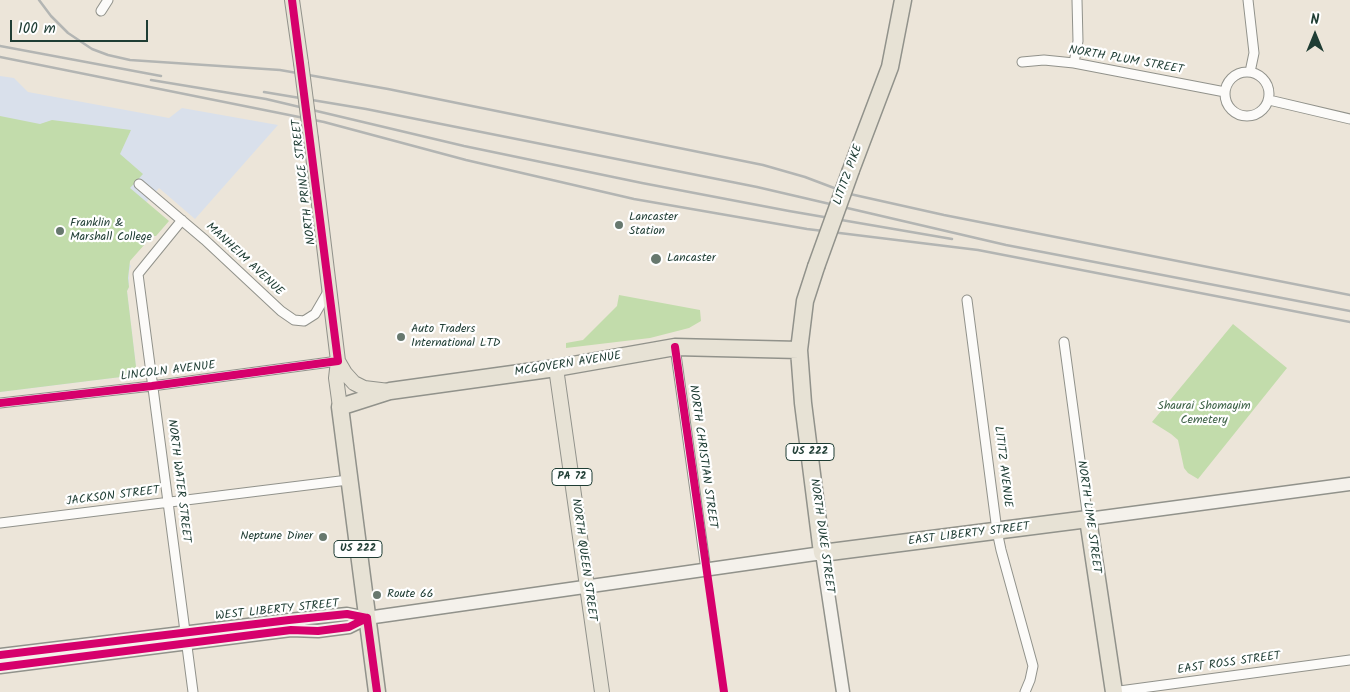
<!DOCTYPE html>
<html>
<head>
<meta charset="utf-8">
<style>
	body { margin:0 }
	#map { position:relative; width:1350px; height:692px; overflow:hidden; background:#ece5d9; font-family:Kalam,sans-serif }
	canvas { display:block }
	.north { position:absolute; left:1290px; top:10px; width:50px; height:50px; -webkit-text-stroke:4px #fff; paint-order:stroke; rotate:0deg; font-size:14px; font-weight:700; line-height:20px; text-align:center; color:#1f3d34 }
	.north::after { content:''; display:block; margin:auto; width:18px; height:22px; background:#1f3d34; clip-path:polygon(50% 0,100% 100%,50% 72%,0 100%) }
	.scale { position:absolute; left:10px; top:20px; width:138px; height:22px; box-sizing:border-box; border:2px solid #1f3d34; border-top:0; padding-left:6px; font-size:15px; line-height:18px; white-space:nowrap; color:#1f3d34; -webkit-text-stroke:4px #fff; paint-order:stroke }
</style>
</head>
<body>
<div id="map">
<canvas width="1350" height="692"></canvas>
<div class="north">N</div>
<div class="scale">100 m</div>
</div>
<script>
const g = document.querySelector('canvas').getContext('2d');
g.lineJoin = 'round';
function paint(path, color) {
  g.fillStyle = color;
  g.fill(path, 'evenodd');
}
function poly(rows) {
  const path = new Path2D();
  for (const r of rows) {
    if (r.length === 3) {
      path.moveTo(r[0] + r[2], r[1]);
      path.arc(r[0], r[1], r[2], 0, 2 * Math.PI);
      continue;
    }
    path.moveTo(r[0], r[1]);
    for (let i = 2; i < r.length; i += 2) path.lineTo(r[i], r[i + 1]);
  }
  return path;
}
function stroke(path, color, width, dash) {
  g.strokeStyle = color;
  g.lineWidth = width;
  g.lineCap = dash ? 'butt' : 'round';
  g.setLineDash(dash || []);
  g.stroke(path);
}
function drawText(font, color, halo, rows, align = 'center') {
  g.font = font + ' Kalam,sans-serif';
  g.lineWidth = 4.5;
  g.setLineDash([]);
  g.textBaseline = 'middle';
  g.strokeStyle = halo;
  g.fillStyle = color;
  for (const [text, x, y, turn = 0] of rows) {
    g.save();
    g.translate(x, y);
    g.rotate((+turn || 0) * Math.PI / 180);
    g.textAlign = isNaN(turn) ? turn : align;
    if (halo) g.strokeText(text, 0, 0);
    g.fillText(text, 0, 0);
    g.restore();
  }
}
paint(poly([
	[0,76,14,78,28,92,169,118,182,108,278,125,195,219,159,188,110,243,131,266,129,272,129,287,127,291,137,375,0,392]
]), '#d9e0eb');
paint(poly([
	[0,116,40,124,52,120,131,130,120,154,143,174,130,188,169,221,156,236,152,236,130,261,128,278,129,287,127,291,137,375,0,392],
	[619,295,700,310,701,321,689,328,650,338,566,348,566,343,583,340,617,306],
	[1233,324,1287,368,1198,479,1188,473,1184,468,1178,440,1171,434,1152,422]
]), '#c2dcab');
const street = poly([
	[1248,0,1254,53,1250,72],
	[101,11,108,0],
	[1022,62,1044,60,1074,63,1225,92],
	[1074,63,1078,41,1077,0],
	[1247,94,22],
	[1269,100,1350,119],
	[139,184,205,240,281,311,294,320,304,321,315,314,329,290],
	[182,220,138,274,193,692],
	[967,300,997,531,1001,550,1033,666,1030,680,1025,692],
	[1064,342,1088,519],
	[675,347,706,570],
	[0,403,152,386,338,361],
	[0,523,348,480],
	[1112,692,1350,660]
]);
const secondary = poly([
	[1088,519,1350,484],
	[0,655,289,620,347,614,367,618,822,553,843,692],
	[0,667,291,630,318,631,349,627,367,618]
]);
const primary = poly([
	[292,0,301,63],
	[311,139,338,361,336,378,340,407],
	[338,361,345,373,354,383,364,388,389,391],
	[556,368,602,692]
]);
const highway = poly([
	[851,170,890,67,903,0],
	[816,267,805,301,799,350,803,403,822,553,1088,519,1114,692],
	[377,692,340,407,390,391,556,368,675,347,799,350]
]);
stroke(street, '#91928b', 11);
stroke(secondary, '#91928b', 15);
stroke(primary, '#91928b', 16);
stroke(highway, '#91928b', 19);
stroke(street, '#fcfbf9', 9);
stroke(secondary, '#f4f1eb', 12);
stroke(primary, '#e7e2d5', 14);
stroke(highway, '#e7e2d5', 16);
stroke(poly([
	[39,0,51,16,68,33,92,49,108,55,130,60,280,70,388,89,763,165,805,177,850,194,944,215,1350,295],
	[0,46,161,76],
	[0,57,324,122,466,160,634,199,807,229,978,250,1350,322],
	[151,80,266,99,464,146,642,183,789,211,952,239],
	[264,92,366,109,757,187,1006,245,1350,311]
]), '#b3b5b3', 2.5);
const primaryBridge = poly([
	[301,63,311,139]
]);
const highwayBridge = poly([
	[816,267,851,170]
]);
stroke(primaryBridge, '#91928b', 16, []);
stroke(highwayBridge, '#91928b', 19, []);
stroke(primaryBridge, '#e7e2d5', 14);
stroke(highwayBridge, '#e7e2d5', 16);
stroke(poly([
	[675,347,724,692],
	[0,403,152,386,338,361,292,0],
	[367,618,377,692],
	[0,655,289,620,347,614,367,618],
	[0,667,291,630,318,631,349,627,367,618]
]), '#d6006c', 8);
for (const [x, y, r, color] of [
	[619,225,5,"#67786e"],
	[60,231,5,"#67786e"],
	[656,259,6,"#67786e"],
	[401,337,5,"#67786e"],
	[323,537,5,"#67786e"],
	[377,595,5,"#67786e"]
]) {
  const dot = new Path2D();
  dot.arc(x, y, r, 0, 2 * Math.PI);
  g.fillStyle = color;
  g.fill(dot);
  stroke(dot, '#fff', 2);
}
for (const [x, y, w] of [
	[810,452,48],
	[572,477,40],
	[358,549,48]
]) {
  const box = new Path2D();
  box.roundRect(x - w / 2, y - 8.5, w, 17, 4);
  g.fillStyle = '#fff';
  g.fill(box);
  stroke(box, '#1f3d34', 1);
}
drawText('bold 11px', '#1f3d34', null, [
	["US 222",810,452],
	["PA 72",572,477],
	["US 222",358,549]
]);
drawText('12px', '#1f3d34', '#fff', [
	["NORTH PLUM STREET",1126,61,10],
	["LITITZ PIKE",849,175,-70],
	["NORTH PRINCE STREET",305,182,-97],
	["MANHEIM AVENUE",244,260,43],
	["MCGOVERN AVENUE",568,365,-9],
	["LINCOLN AVENUE",168,372,-7],
	["NORTH CHRISTIAN STREET",702,457,82],
	["LITITZ AVENUE",1002,467,83],
	["NORTH WATER STREET",178,481,83],
	["JACKSON STREET",113,497,-7],
	["NORTH LIME STREET",1088,517,82],
	["EAST LIBERTY STREET",969,535,-7],
	["NORTH DUKE STREET",821,536,82],
	["NORTH QUEEN STREET",583,560,82],
	["WEST LIBERTY STREET",277,611,-6],
	["EAST ROSS STREET",1229,664,-8]
]);
drawText('12px', '#1f3d34', '#fff', [
	["Lancaster",629,218],
	["Station",629,232],
	["Franklin &",70,224],
	["Marshall College",70,238],
	["Lancaster",667,259],
	["Auto Traders",411,330],
	["International LTD",411,344],
	["Neptune Diner",313,537,"right"],
	["Route 66",387,595]
], 'left');
drawText('12px', '#3f6348', '#fff', [
	["Shaurai Shomayim",1204,407],
	["Cemetery",1204,421]
]);
</script>
</body>
</html>
